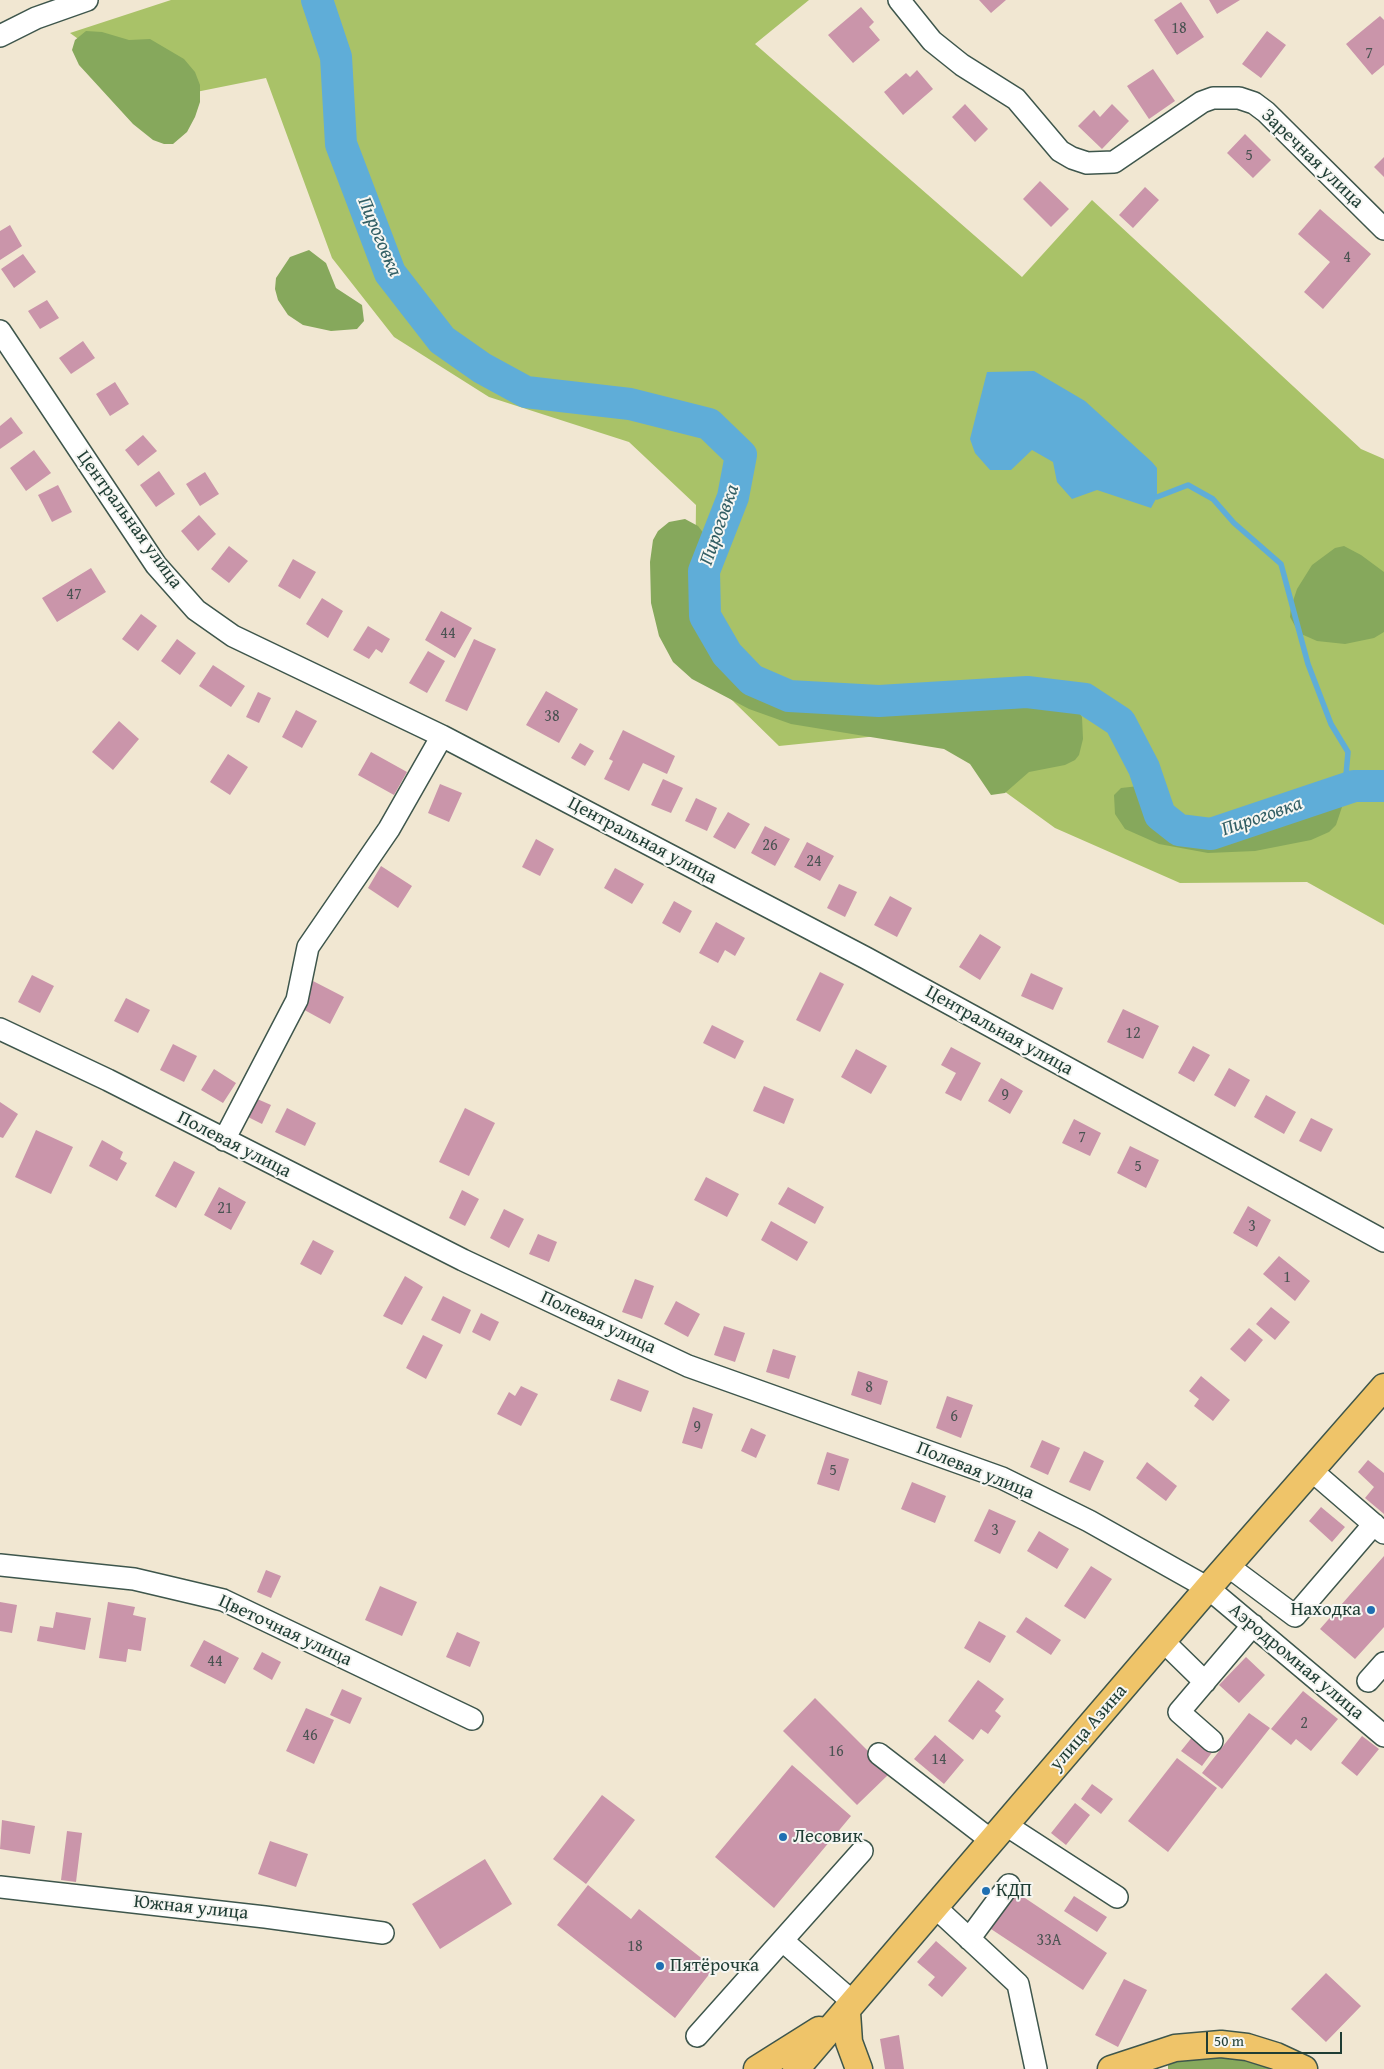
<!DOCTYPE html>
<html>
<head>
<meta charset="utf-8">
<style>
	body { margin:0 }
	#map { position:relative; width:1384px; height:2069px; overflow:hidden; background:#f1e7d2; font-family:"Gentium Book Plus",serif }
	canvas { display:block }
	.scale { position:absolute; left:1206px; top:2032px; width:136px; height:22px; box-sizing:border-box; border:2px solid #1f3d34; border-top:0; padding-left:6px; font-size:15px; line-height:18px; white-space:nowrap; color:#1f3d34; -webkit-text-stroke:4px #f6f6f2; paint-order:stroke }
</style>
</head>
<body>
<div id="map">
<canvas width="1384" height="2069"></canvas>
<div class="scale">50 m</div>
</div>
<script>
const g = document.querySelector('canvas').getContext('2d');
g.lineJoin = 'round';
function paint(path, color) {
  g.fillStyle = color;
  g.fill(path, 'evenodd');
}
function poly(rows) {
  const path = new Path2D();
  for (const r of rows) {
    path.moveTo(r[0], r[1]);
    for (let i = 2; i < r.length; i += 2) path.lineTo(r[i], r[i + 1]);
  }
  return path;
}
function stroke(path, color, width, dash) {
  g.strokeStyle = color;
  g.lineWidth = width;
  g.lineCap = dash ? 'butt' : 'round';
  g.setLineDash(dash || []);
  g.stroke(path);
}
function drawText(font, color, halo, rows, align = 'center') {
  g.font = font + ' "Gentium Book Plus",serif';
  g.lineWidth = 4;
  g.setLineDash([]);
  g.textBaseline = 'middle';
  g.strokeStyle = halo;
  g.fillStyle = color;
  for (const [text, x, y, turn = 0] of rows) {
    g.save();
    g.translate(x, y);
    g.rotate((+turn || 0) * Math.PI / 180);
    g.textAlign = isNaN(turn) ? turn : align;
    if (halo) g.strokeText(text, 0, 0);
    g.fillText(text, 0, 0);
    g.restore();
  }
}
paint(poly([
	[171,0,809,0,755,44,1022,277,1092,200,1361,449,1384,459,1384,925,1307,882,1180,883,1055,828,986,778,975,734,888,735,779,746,694,663,696,505,629,442,489,397,394,337,332,258,266,78,161,99,70,33]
]), '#a9c268');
paint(poly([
	[86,31,102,32,129,40,150,39,184,59,195,72,200,85,200,102,195,117,187,132,173,144,164,144,153,140,133,124,79,65,72,50,75,40],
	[309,250,326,263,336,288,362,305,364,321,357,329,331,331,303,325,288,315,278,300,275,289,276,278,290,257],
	[685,519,698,526,712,544,715,558,712,572,694,602,694,612,700,626,726,659,764,691,794,704,838,711,866,712,973,700,1068,704,1077,709,1082,717,1083,739,1079,755,1075,760,1065,765,1029,772,1005,793,991,795,970,764,944,749,791,724,749,709,692,679,673,662,659,636,651,603,650,562,653,540,658,531,669,522],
	[1344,546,1361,555,1384,572,1384,632,1374,638,1345,644,1317,641,1299,633,1290,617,1291,607,1297,589,1312,565,1335,548],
	[1139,786,1155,796,1176,817,1194,824,1223,821,1275,798,1315,788,1333,791,1340,797,1342,807,1336,825,1329,832,1311,840,1255,851,1208,853,1159,844,1125,829,1115,814,1114,795,1121,788],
	[1230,2054,1268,2065,1273,2069,1168,2069,1168,2064,1176,2058]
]), '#86a85c');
paint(poly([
	[1034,371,1085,401,1152,462,1157,468,1157,497,1151,508,1097,490,1072,499,1057,482,1053,462,1032,450,1011,470,990,470,975,453,970,439,987,372]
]), '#5fadd8');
stroke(poly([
	[1157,497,1188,485,1213,499,1234,523,1281,564,1308,664,1331,724,1348,752,1346,775,1354,786]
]), '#5fadd8', 5.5);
stroke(poly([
	[317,0,336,57,341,144,390,273,442,340,482,368,526,392,630,404,709,424,741,455,733,497,704,571,705,616,727,654,752,680,789,696,879,701,1027,692,1085,699,1120,722,1144,768,1160,815,1179,830,1211,834,1354,786,1384,786]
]), '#5fadd8', 32);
paint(poly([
	[979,0,1006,0,991,13],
	[1209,0,1240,0,1217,14],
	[1181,2,1204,37,1177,55,1154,20],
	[861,7,874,22,869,27,880,40,853,63,828,35],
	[1380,16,1384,20,1384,65,1372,75,1346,44],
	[1267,31,1286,45,1261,78,1242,64],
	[1153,69,1175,101,1149,119,1127,86],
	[917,70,933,89,903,115,884,92,906,73,910,77],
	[965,104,988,129,975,142,952,117],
	[1112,104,1129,121,1102,149,1078,126,1094,110,1100,117],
	[1245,134,1271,160,1253,178,1227,153],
	[1384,157,1384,177,1374,167],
	[1040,181,1069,209,1051,227,1023,199],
	[1145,187,1159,200,1133,228,1119,215],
	[1320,209,1371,254,1323,309,1304,292,1330,262,1298,234],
	[10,225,22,246,0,260,0,231],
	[23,254,36,272,14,288,1,269],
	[47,300,59,318,40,329,28,311],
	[83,341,95,358,71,374,59,358],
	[115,382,129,404,110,416,96,394],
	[11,417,23,433,0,449,0,426],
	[143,435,157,451,138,466,125,450],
	[34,450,51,473,26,491,10,468],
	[159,471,175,494,156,507,140,485],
	[205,472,219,494,200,506,186,484],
	[58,485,72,512,52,522,38,495],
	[199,515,216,534,198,551,181,531],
	[229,546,248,561,229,583,211,569],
	[293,559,316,572,300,599,278,586],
	[91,568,106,592,57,622,42,598],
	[322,598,343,611,328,638,306,624],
	[441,611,472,628,455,658,425,640],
	[141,614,157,626,138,651,122,639],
	[368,626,390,639,382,653,376,649,369,659,353,650],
	[177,639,196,653,180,675,161,661],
	[474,639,496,649,467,711,445,701],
	[428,651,445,661,427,693,409,683],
	[213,665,245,686,231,707,199,686],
	[546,691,578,709,559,743,526,725],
	[258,692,271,698,259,723,246,717],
	[296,710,317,721,302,748,282,737],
	[119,721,139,739,113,770,92,752],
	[623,730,675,756,667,774,643,763,629,791,604,779,613,761,609,759],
	[580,743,594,751,585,766,571,758],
	[371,752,407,772,394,795,358,775],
	[228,754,248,767,230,795,210,782],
	[663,779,683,788,671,813,651,805],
	[440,784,462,793,449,822,428,813],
	[696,798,717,808,707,831,685,821],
	[728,812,750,824,735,849,713,837],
	[765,826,790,839,775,866,751,853],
	[536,839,554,849,540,876,522,867],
	[807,842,834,856,820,881,794,867],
	[381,866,412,886,398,908,368,888],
	[615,868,644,884,632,904,604,888],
	[839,884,857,892,845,917,827,908],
	[890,896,912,908,897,937,874,925],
	[674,901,692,911,680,933,662,923],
	[716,922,745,938,735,956,725,950,718,963,699,953],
	[980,934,1001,947,980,980,959,967],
	[820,972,844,984,820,1032,796,1020],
	[1031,973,1063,988,1053,1010,1021,996],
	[32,975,54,986,40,1013,18,1002],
	[313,981,344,997,330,1024,299,1007],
	[126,998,150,1010,138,1033,114,1021],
	[1123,1009,1159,1026,1143,1059,1107,1042],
	[712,1025,744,1041,735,1059,703,1043],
	[173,1044,197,1056,184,1082,160,1070],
	[1193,1046,1210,1055,1194,1082,1178,1073],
	[951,1047,981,1063,961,1101,945,1093,956,1073,941,1065],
	[856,1049,887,1066,871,1094,841,1077],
	[1229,1068,1250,1080,1235,1107,1214,1095],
	[214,1069,236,1083,223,1103,201,1090],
	[1001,1078,1023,1091,1010,1114,988,1101],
	[764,1086,794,1099,784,1124,753,1111],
	[1266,1095,1296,1112,1284,1134,1254,1117],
	[255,1098,271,1105,262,1124,246,1116],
	[0,1102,18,1114,3,1138,0,1137],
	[287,1108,316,1123,305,1146,275,1132],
	[465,1108,495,1123,469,1176,439,1162],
	[1311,1118,1333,1129,1321,1152,1299,1141],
	[1074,1119,1101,1133,1090,1156,1062,1143],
	[36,1130,73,1147,51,1194,15,1177],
	[102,1140,123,1152,120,1159,127,1163,117,1181,89,1166],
	[1130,1146,1159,1160,1146,1188,1117,1173],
	[174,1161,195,1172,176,1208,155,1196],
	[706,1177,739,1194,727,1217,694,1200],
	[219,1187,246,1202,231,1230,204,1215],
	[788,1187,824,1207,815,1224,778,1204],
	[462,1190,479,1199,465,1226,449,1218],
	[1248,1206,1271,1220,1257,1247,1233,1233],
	[504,1209,524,1219,509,1248,490,1238],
	[771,1221,808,1242,797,1261,761,1240],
	[538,1234,557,1242,549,1262,529,1254],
	[313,1240,334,1251,321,1275,300,1264],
	[1279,1256,1310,1281,1295,1301,1263,1274],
	[405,1276,423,1287,402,1325,383,1316],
	[635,1279,654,1286,642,1319,622,1312],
	[443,1296,471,1310,460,1334,431,1320],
	[676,1301,700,1314,688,1337,664,1324],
	[1271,1307,1290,1322,1275,1340,1256,1324],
	[481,1313,499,1322,490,1341,472,1332],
	[724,1326,745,1333,735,1362,714,1355],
	[1249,1328,1263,1340,1245,1362,1230,1349],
	[423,1335,443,1345,426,1379,406,1368],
	[773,1349,796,1356,789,1379,766,1372],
	[858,1371,888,1381,881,1405,851,1395],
	[1201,1376,1230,1400,1213,1421,1194,1406,1199,1399,1189,1391],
	[618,1379,649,1391,641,1412,610,1400],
	[521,1386,538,1394,521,1426,497,1414,509,1392,515,1396],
	[947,1396,973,1405,961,1438,936,1428],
	[693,1407,713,1414,702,1449,682,1443],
	[751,1428,766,1435,756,1458,741,1451],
	[1042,1440,1060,1448,1048,1475,1030,1467],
	[1084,1451,1104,1461,1090,1491,1069,1482],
	[827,1452,849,1459,839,1491,817,1484],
	[1368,1460,1384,1473,1384,1514,1365,1498,1374,1487,1358,1472],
	[1147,1462,1177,1486,1166,1501,1136,1478],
	[912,1482,946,1496,935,1523,901,1509],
	[1321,1507,1345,1527,1332,1542,1309,1521],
	[989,1509,1016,1521,1000,1554,974,1541],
	[1039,1531,1069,1549,1057,1569,1027,1551],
	[1384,1556,1384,1627,1355,1659,1320,1629],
	[1091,1566,1112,1579,1085,1619,1064,1606],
	[266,1570,281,1576,271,1598,257,1592],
	[380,1586,417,1602,402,1636,365,1620],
	[0,1602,17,1605,12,1633,0,1631],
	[108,1602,135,1607,133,1615,146,1618,141,1651,128,1649,126,1662,99,1658],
	[56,1612,91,1618,85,1650,37,1641,40,1626,53,1628],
	[1026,1617,1061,1640,1051,1655,1016,1632],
	[979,1621,1006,1636,990,1663,964,1648],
	[457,1632,480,1642,470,1667,446,1657],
	[204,1640,239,1658,225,1684,190,1666],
	[262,1652,281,1662,272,1680,253,1669],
	[1246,1657,1265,1675,1239,1703,1219,1685],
	[978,1680,1004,1699,995,1711,1001,1716,988,1734,981,1729,973,1740,948,1721],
	[342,1689,362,1698,350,1724,330,1715],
	[1303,1691,1338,1719,1311,1751,1296,1739,1291,1745,1271,1729],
	[815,1698,890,1773,857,1805,783,1731],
	[306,1708,334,1720,314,1764,286,1751],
	[1249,1713,1270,1728,1222,1789,1202,1773],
	[935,1735,964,1760,944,1784,914,1759],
	[1193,1736,1213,1751,1202,1766,1181,1751],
	[1362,1736,1379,1749,1357,1776,1341,1763],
	[1177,1758,1217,1788,1168,1852,1128,1821],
	[792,1765,851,1816,774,1908,715,1857],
	[1092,1784,1113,1799,1101,1814,1081,1799],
	[602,1795,635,1820,586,1884,553,1859],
	[1075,1803,1090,1815,1066,1845,1051,1833],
	[2,1820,35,1826,30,1854,0,1849],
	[67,1831,82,1833,76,1882,61,1880],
	[270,1841,308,1854,296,1887,258,1874],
	[485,1859,512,1904,440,1949,412,1904],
	[588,1885,631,1919,639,1909,714,1968,675,2018,557,1925],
	[1016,1892,1107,1953,1083,1990,991,1929],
	[1074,1896,1107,1917,1097,1932,1064,1911],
	[936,1941,967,1968,942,1997,928,1985,935,1977,917,1962],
	[1326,1973,1361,2006,1326,2042,1291,2009],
	[1124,1979,1147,1990,1118,2047,1095,2035],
	[899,2035,904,2069,885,2069,880,2039]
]), '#ca95aa');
const minor = poly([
	[899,0,932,41,962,65,1016,99,1060,151,1072,158,1087,163,1114,162,1202,102,1213,98,1239,98,1254,103,1266,112,1384,229],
	[0,36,36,18,87,0],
	[0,331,156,565,196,610,233,636,442,736,866,958,1384,1241],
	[0,1029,108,1080,463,1260,688,1366,1002,1478,1089,1521,1208,1588,1384,1736],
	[224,1140,297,1000,308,947,389,829,442,736],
	[1311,1470,1384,1533],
	[0,1565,134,1579,223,1600,472,1719],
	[1228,1566,1295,1616,1374,1524],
	[1163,1641,1205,1682],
	[1368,1681,1384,1663],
	[1212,1741,1179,1712,1253,1625],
	[879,1754,992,1841],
	[1006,1825,1117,1897],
	[0,1887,265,1917,383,1933],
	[935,1907,1018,1984,1036,2069],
	[969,1939,1009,1885],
	[783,1941,854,2003],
	[697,2036,862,1851]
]);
const major = poly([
	[847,2012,849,2042,859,2069],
	[757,2069,819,2030],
	[796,2069,1208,1588,1384,1387],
	[1111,2069,1175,2048,1221,2044,1247,2047,1276,2056,1304,2069]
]);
stroke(minor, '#3e564c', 24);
stroke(major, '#3e564c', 29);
stroke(minor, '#fff', 21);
stroke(major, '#efc469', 26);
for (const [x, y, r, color] of [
	[1371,1610,5,"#1f6fb2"],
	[783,1837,5,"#1f6fb2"],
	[986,1891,5,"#1f6fb2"],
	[660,1966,5,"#1f6fb2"]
]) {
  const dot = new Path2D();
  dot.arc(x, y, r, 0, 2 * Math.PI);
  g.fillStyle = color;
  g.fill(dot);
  stroke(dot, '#f6f6f2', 2);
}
drawText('16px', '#4a5352', null, [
	["18",1179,29],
	["7",1369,54],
	["5",1249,156],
	["4",1347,258],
	["47",74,595],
	["44",448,634],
	["38",552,717],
	["26",770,846],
	["24",814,862],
	["12",1133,1034],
	["9",1005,1096],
	["7",1082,1138],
	["5",1138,1167],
	["21",225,1209],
	["3",1252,1227],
	["1",1287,1278],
	["8",869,1388],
	["6",954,1417],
	["9",697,1428],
	["5",833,1471],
	["3",995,1531],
	["44",215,1662],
	["2",1304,1724],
	["46",310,1736],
	["16",836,1752],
	["14",939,1760],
	["33А",1049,1941],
	["18",635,1947]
]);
drawText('19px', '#1f3d34', '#f6f6f2', [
	["Заречная улица",1312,159,44],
	["Центральная улица",129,520,54],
	["Центральная улица",642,841,28],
	["Центральная улица",999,1031,29],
	["Полевая улица",234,1145,27],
	["Полевая улица",598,1323,25],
	["Полевая улица",975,1471,22],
	["Цветочная улица",285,1631,25],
	["Аэродромная улица",1296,1662,40],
	["улица Азина",1089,1728,-49],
	["Южная улица",191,1908,6]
]);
drawText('19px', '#1f3d34', '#f6f6f2', [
	["Находка",1361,1610,"right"],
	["Лесовик",793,1837],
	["КДП",996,1891],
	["Пятёрочка",670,1966]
], 'left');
drawText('italic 20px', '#325f65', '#f6f6f2', [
	["Пироговка",379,237,67],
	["Пироговка",720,525,-71],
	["Пироговка",1262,817,-19]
]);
</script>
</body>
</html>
